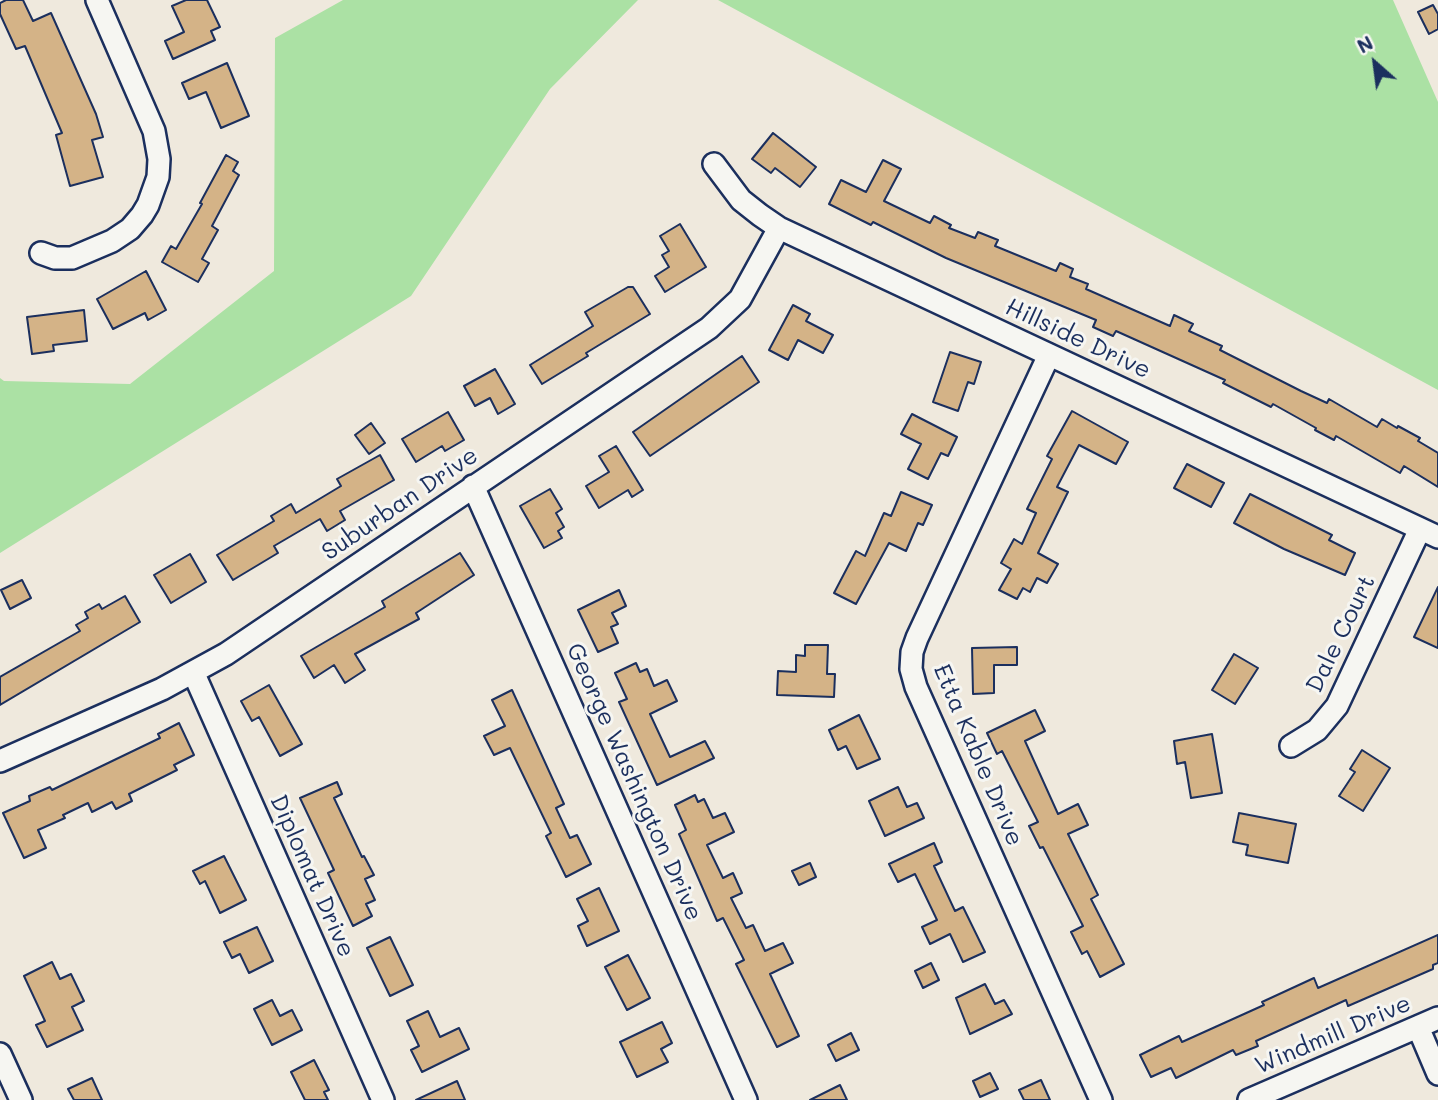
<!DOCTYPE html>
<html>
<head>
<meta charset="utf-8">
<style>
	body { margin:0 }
	#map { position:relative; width:1438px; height:1100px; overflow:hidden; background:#efe9dd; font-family:Mali,sans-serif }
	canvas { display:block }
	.north { position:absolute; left:1340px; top:28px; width:70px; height:70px; -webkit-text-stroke:5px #f6f6f2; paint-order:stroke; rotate:332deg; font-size:19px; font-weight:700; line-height:28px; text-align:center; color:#1b2f5e }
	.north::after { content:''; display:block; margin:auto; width:24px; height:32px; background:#1b2f5e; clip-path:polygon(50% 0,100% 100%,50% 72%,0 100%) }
</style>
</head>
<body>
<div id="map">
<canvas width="1438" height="1100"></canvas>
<div class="north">N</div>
</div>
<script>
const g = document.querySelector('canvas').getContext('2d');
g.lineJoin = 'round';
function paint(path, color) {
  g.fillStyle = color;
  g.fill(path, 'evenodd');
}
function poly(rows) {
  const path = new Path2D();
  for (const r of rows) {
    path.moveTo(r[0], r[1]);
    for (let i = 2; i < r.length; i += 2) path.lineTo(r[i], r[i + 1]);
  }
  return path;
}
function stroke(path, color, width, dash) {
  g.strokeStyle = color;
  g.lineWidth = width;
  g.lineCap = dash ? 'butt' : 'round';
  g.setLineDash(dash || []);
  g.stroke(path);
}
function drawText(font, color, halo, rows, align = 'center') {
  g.font = font + ' Mali,sans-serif';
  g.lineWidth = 6;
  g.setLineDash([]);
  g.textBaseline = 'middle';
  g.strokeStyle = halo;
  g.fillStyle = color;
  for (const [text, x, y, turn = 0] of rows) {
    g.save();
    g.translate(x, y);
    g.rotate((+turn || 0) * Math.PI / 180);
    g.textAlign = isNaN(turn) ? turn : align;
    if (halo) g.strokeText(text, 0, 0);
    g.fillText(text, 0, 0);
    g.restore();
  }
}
paint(poly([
	[343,0,638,0,550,89,411,296,0,553,0,378,4,381,130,384,274,271,275,38],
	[718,0,1393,0,1438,102,1438,390]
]), '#abe1a4');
const building = poly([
	[6,0,23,0,33,21,51,13,96,114,103,137,92,140,103,177,70,186,56,135,62,133,25,46,16,49,0,14,0,3,6,0],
	[186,0,207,0,220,27,211,31,215,40,173,59,165,41,184,32,172,6,186,0],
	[1433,5,1438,14,1438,29,1429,34,1418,12,1433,5],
	[227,63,249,116,221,128,206,92,189,99,182,83,227,63],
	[773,133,816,167,800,187,775,168,771,173,752,159,773,133],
	[226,155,238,162,233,171,239,175,212,226,218,230,202,259,209,263,198,282,162,262,171,246,176,249,202,204,200,203,226,155],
	[883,160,901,169,884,201,930,223,934,216,951,225,949,228,975,238,978,232,998,240,995,246,1056,271,1060,263,1073,269,1070,277,1088,284,1086,289,1170,326,1174,315,1193,324,1189,331,1222,346,1220,350,1301,391,1327,403,1329,399,1377,427,1382,419,1397,428,1398,426,1420,438,1418,441,1438,453,1438,487,1404,466,1400,473,1336,436,1334,440,1315,430,1316,428,1273,404,1271,407,1223,383,1225,380,1116,331,1113,336,1093,327,1096,320,946,258,873,222,871,225,829,204,841,180,866,192,883,160],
	[680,224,706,267,665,292,655,276,669,267,662,255,669,251,660,236,680,224],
	[146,271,166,310,148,320,145,313,113,329,97,299,146,271],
	[628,287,633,287,650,314,586,353,588,356,542,384,530,365,593,326,585,312,628,287],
	[793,305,810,314,806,321,833,335,823,353,798,340,788,360,769,350,793,305],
	[84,310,87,341,53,345,54,351,32,354,27,317,84,310],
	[950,352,981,362,974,384,968,382,958,411,933,402,950,352],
	[742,356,759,382,650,456,633,432,742,356],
	[495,369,515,404,498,414,490,398,475,406,464,386,495,369],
	[1072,411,1128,442,1116,464,1079,445,1057,487,1068,492,1038,553,1058,564,1047,583,1037,578,1030,592,1023,588,1017,599,999,590,1011,569,1001,563,1014,539,1022,544,1036,513,1027,509,1052,459,1047,456,1072,411],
	[448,412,464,440,445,451,442,446,416,462,402,439,448,412],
	[912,414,957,437,948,456,941,453,928,479,908,469,921,444,901,434,912,414],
	[371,423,385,443,369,454,355,435,371,423],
	[616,446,643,490,632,497,628,490,599,508,586,486,609,472,599,456,616,446],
	[380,455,394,480,340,511,345,520,327,531,320,519,274,546,278,553,233,580,217,555,274,521,271,516,291,504,296,513,341,486,337,479,380,455],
	[1187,464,1224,483,1211,507,1174,488,1187,464],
	[550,489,562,509,556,513,564,527,558,531,562,538,544,548,520,506,550,489],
	[901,492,932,505,923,525,918,523,906,551,889,543,856,604,834,593,856,551,865,556,884,513,891,516,901,492],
	[1250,494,1332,535,1329,540,1355,553,1345,575,1284,549,1234,523,1250,494],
	[460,553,474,575,416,613,419,619,355,654,365,670,345,683,334,665,314,678,301,656,385,607,382,601,460,553],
	[190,554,206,582,171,603,154,575,190,554],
	[22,580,31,598,10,609,1,590,22,580],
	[1438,587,1438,648,1414,637,1438,587],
	[619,590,626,606,612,613,618,624,611,627,618,643,598,652,578,610,619,590],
	[125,596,140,622,0,705,0,677,80,631,76,625,88,618,85,612,99,604,102,609,125,596],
	[805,645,828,645,827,674,835,674,834,697,777,695,778,671,796,672,796,655,805,656,805,645],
	[1017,647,1017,665,994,665,994,693,973,694,972,648,1017,647],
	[1234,654,1258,668,1235,704,1212,690,1234,654],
	[636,663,640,672,647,669,654,686,667,680,677,701,650,714,670,757,705,741,714,758,657,785,619,702,627,699,615,673,636,663],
	[269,685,302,744,280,756,259,717,252,721,241,701,269,685],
	[512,690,564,804,556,808,570,838,577,835,591,864,566,877,546,836,551,833,510,748,494,755,484,736,505,726,492,700,512,690],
	[1035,710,1045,731,1025,741,1058,814,1078,804,1088,825,1068,834,1098,895,1091,899,1124,964,1100,977,1087,951,1082,954,1071,932,1083,926,1043,847,1040,848,1029,826,1038,822,1002,751,997,754,987,733,1035,710],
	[859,715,880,759,857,769,846,746,838,750,829,730,859,715],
	[179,723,194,755,174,765,177,770,129,794,132,801,116,809,112,802,92,812,88,803,63,815,65,818,38,830,46,848,24,858,3,813,30,801,29,796,50,787,52,790,160,738,158,734,179,723],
	[1212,734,1222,793,1191,798,1185,762,1177,764,1174,741,1212,734],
	[1362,750,1390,768,1363,811,1339,796,1355,772,1350,769,1362,750],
	[337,782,342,794,334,798,362,857,364,856,374,875,365,879,375,900,366,904,372,916,353,926,328,873,334,870,300,798,337,782],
	[898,787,907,807,917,803,924,818,885,836,869,801,898,787],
	[695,795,698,802,704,799,713,818,725,813,734,832,707,845,723,878,733,873,742,893,731,898,746,928,753,925,765,951,783,943,793,963,770,974,799,1036,777,1047,736,964,744,960,723,918,717,921,679,834,686,830,675,805,695,795],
	[1239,813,1296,824,1288,863,1246,855,1248,845,1233,842,1239,813],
	[934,843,942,862,934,866,955,911,963,907,985,952,963,962,950,934,930,944,922,927,937,920,915,874,898,882,889,864,934,843],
	[224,856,246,900,220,913,205,881,200,884,193,871,224,856],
	[810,863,816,877,799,885,792,871,810,863],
	[599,888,619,931,587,946,578,926,588,921,577,899,599,888],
	[257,927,273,961,249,973,240,954,232,958,224,942,257,927],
	[1438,935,1438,963,1433,965,1433,969,1348,1006,1346,1000,1256,1041,1258,1046,1236,1055,1233,1050,1176,1078,1171,1068,1151,1077,1140,1055,1179,1036,1182,1042,1264,1005,1262,1002,1314,978,1318,988,1438,935],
	[390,937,413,985,390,996,367,948,390,937],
	[628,955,650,998,627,1010,605,967,628,955],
	[52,962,60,979,71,974,84,1001,72,1007,83,1030,47,1047,36,1025,45,1021,24,976,52,962],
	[931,963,939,980,923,988,915,971,931,963],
	[985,984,995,1004,1004,1000,1012,1014,970,1034,956,998,985,984],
	[272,1000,280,1016,292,1010,302,1030,272,1045,254,1009,272,1000],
	[428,1011,440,1037,459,1028,469,1049,422,1072,411,1050,419,1046,407,1021,428,1011],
	[662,1022,672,1043,661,1049,668,1062,637,1077,620,1042,662,1022],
	[851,1033,859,1050,836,1061,828,1045,851,1033],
	[314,1060,329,1090,324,1092,328,1100,305,1100,291,1072,314,1060],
	[990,1073,998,1089,980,1097,973,1081,990,1073],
	[92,1078,102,1100,74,1100,68,1089,92,1078],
	[1041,1080,1050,1100,1024,1100,1019,1090,1041,1080],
	[457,1081,465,1100,416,1100,457,1081],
	[840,1085,847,1100,810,1100,840,1085]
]);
paint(building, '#d4b387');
stroke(building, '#1b2f5e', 2);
const minor = poly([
	[714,164,741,200,760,215,779,228,1438,537],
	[41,253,55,258,72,258,112,241,130,229,142,215,148,205,158,177,159,159,154,131,97,0],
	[1049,355,917,638,912,652,911,669,916,687,1101,1100],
	[473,486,746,1100],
	[194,674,383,1100],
	[1291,746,1317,730,1337,706,1420,529],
	[0,761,162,689,226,654,709,328,740,299,779,228],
	[1418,1027,1438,1074],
	[0,1054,21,1100],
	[1249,1100,1438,1018]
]);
stroke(minor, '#1b2f5e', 26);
stroke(minor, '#f6f6f2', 21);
drawText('24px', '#1b2f5e', '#f6f6f2', [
	["Hillside Drive",1078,339,25],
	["Suburban Drive",400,504,-34],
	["Dale Court",1341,634,-64],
	["Etta Kable Drive",978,755,67],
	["George Washington Drive",634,782,66],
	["Diplomat Drive",312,876,66],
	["Windmill Drive",1333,1035,-23]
]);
</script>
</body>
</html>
